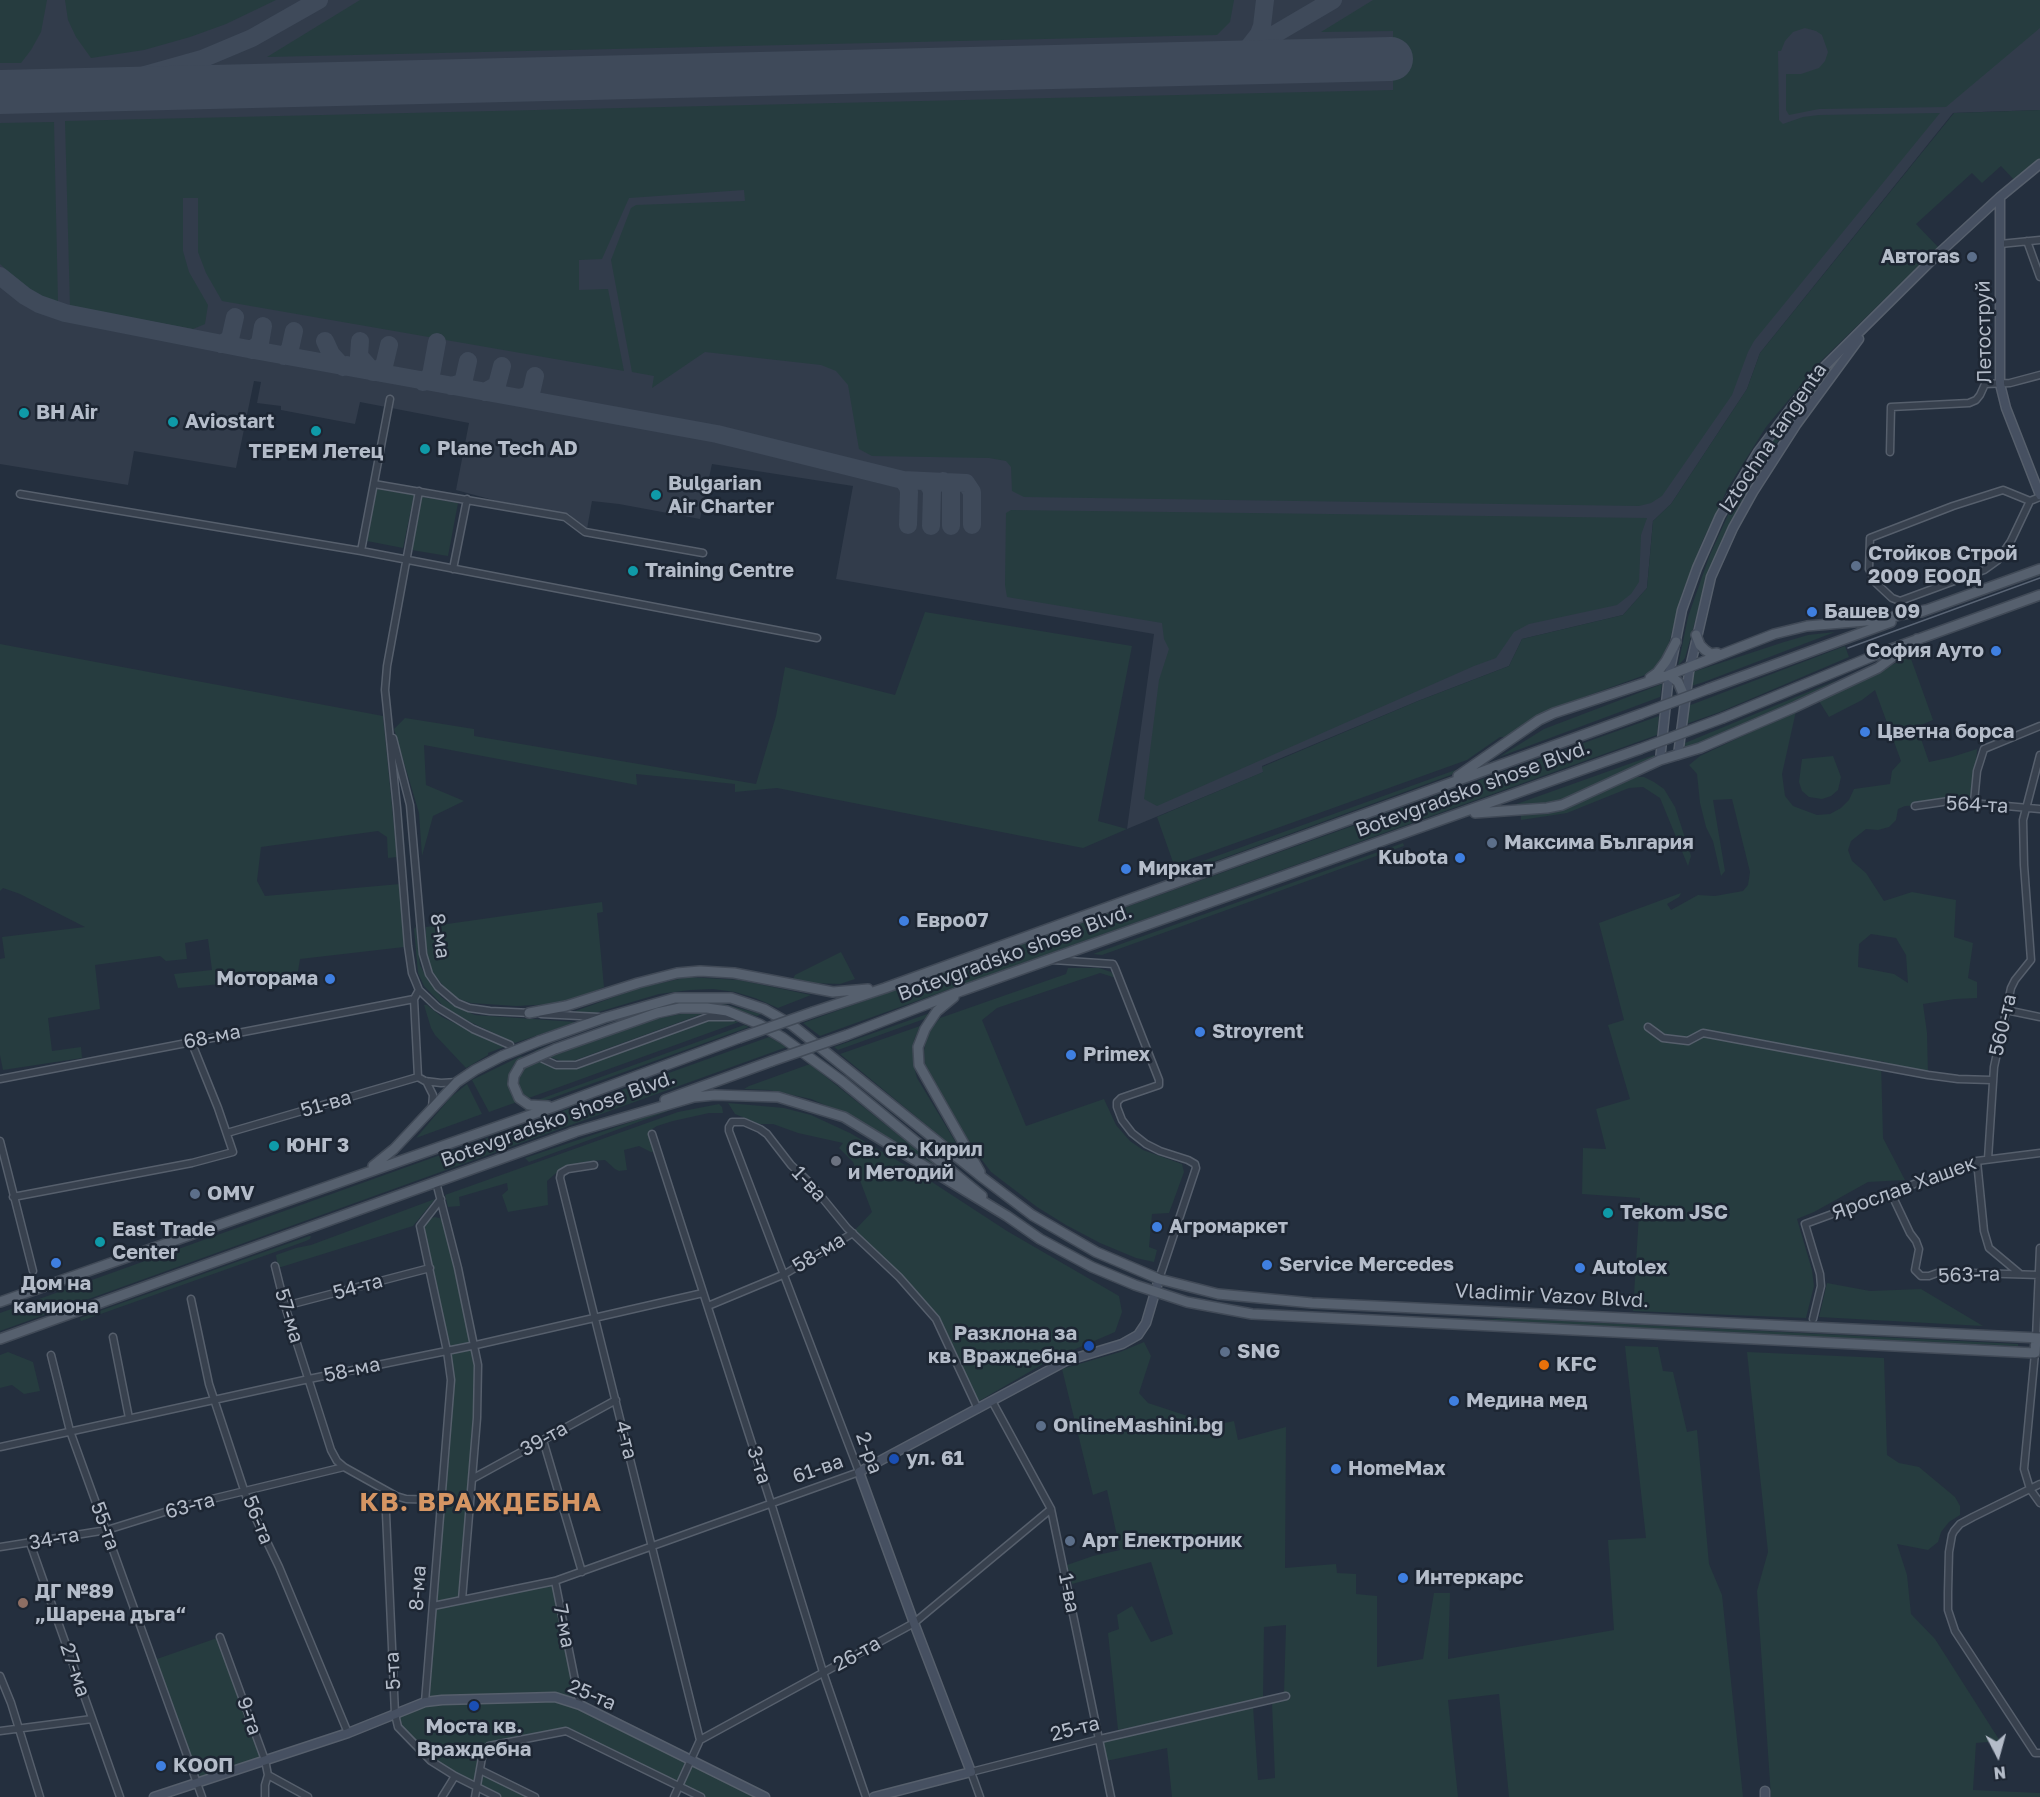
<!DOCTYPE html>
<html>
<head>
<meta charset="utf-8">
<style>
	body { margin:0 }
	#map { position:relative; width:2040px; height:1797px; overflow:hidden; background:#242f3e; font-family:"Golos Text",sans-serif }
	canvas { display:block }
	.north { position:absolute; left:1968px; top:1725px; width:60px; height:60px; -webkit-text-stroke:4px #1d2633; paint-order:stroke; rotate:174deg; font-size:16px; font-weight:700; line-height:24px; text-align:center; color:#b4bcc9 }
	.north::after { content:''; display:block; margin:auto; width:21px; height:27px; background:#b4bcc9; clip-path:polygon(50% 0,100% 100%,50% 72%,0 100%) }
</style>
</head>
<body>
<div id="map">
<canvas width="2040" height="1797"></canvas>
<div class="north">N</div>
</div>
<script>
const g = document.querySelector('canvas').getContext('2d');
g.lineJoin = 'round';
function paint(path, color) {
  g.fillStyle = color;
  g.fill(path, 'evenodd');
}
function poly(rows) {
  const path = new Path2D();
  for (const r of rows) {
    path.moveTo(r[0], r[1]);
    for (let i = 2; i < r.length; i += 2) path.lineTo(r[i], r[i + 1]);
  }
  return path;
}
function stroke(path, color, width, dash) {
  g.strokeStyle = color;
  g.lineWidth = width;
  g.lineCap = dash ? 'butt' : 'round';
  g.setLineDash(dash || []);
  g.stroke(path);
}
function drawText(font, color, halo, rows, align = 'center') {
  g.font = font + ' "Golos Text",sans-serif';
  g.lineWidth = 5;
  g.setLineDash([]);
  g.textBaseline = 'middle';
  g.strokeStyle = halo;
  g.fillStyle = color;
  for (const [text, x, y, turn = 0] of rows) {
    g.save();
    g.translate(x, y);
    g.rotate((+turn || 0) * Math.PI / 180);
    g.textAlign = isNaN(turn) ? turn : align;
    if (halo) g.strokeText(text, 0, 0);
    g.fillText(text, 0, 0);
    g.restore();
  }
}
paint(poly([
	[0,0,2040,0,2040,110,1953,113,1760,353,1747,389,1671,504,1653,521,1647,588,1623,615,1522,639,1509,666,1418,701,1262,766,1264,772,1127,829,1154,634,836,579,853,486,712,464,700,519,619,504,592,501,587,529,582,528,569,514,497,501,456,490,469,423,360,402,355,424,281,410,281,406,257,403,261,382,254,381,236,468,134,451,128,485,0,464]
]), '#323c4b');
paint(poly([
	[0,0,47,0,41,32,31,50,21,63,0,63],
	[65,0,276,0,226,24,190,37,144,50,91,58,76,37,68,20],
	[360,0,1234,0,1230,22,1217,35,267,57],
	[1373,0,2040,0,2040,28,1946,107,1819,109,1789,115,1786,110,1786,74,1801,74,1819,68,1825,61,1828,52,1822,35,1816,31,1805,28,1793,32,1785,41,1781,51,1778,51,1779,120,1783,124,1803,117,1819,115,1940,113,1754,341,1748,352,1732,395,1662,496,1651,503,1639,506,1024,497,1012,491,1011,467,1006,461,989,458,872,456,859,449,848,385,836,371,821,365,705,352,652,388,654,376,632,372,611,260,631,208,636,205,745,201,744,190,629,198,602,259,579,260,579,290,608,289,624,371,222,301,206,273,198,252,198,198,183,198,183,251,189,272,208,305,205,324,193,329,70,306,65,121,1393,90,1393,31,1321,32],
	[2040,110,2040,164,2017,183,2001,166,1982,183,1972,173,1916,224,1938,247,1821,361,1766,427,1729,486,1703,540,1683,591,1666,654,1656,667,1645,675,1548,710,1506,737,1500,737,1467,760,1174,865,1157,817,1263,772,1262,767,1418,701,1509,666,1522,639,1623,615,1647,588,1653,521,1671,504,1747,389,1760,353,1954,113],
	[54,122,58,303,48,300,21,284,0,264,0,123],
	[1832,369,1785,431,1753,479,1725,533,1705,585,1685,658,1678,666,1688,617,1709,557,1728,515,1755,465,1780,429,1803,398,1828,370],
	[377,489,414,495,403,548,367,541],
	[422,497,458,503,448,556,412,550],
	[1011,510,1647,518,1641,535,1639,582,1631,594,1617,605,1529,624,1514,632,1496,658,1474,666,1157,806,1144,799,1159,680,1169,649,1164,639,1162,623,1007,597,1005,585,1006,513],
	[925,612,1132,646,1098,821,1127,829,1083,848,777,788,735,792,735,784,636,774,637,785,424,745,426,785,464,801,433,816,422,856,419,813,394,729,405,718,474,729,474,736,756,784,776,716,785,667,895,695],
	[1835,632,1704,682,1691,686,1693,672,1784,642,1808,635],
	[0,644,383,716,397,857,388,858,387,837,378,831,261,847,257,881,265,896,400,884,404,947,300,959,297,977,178,988,174,974,212,970,208,939,185,943,187,959,166,961,160,956,95,965,100,1009,48,1018,52,1051,81,1047,82,1058,3,1070,0,1055,0,959,5,958,2,937,85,927,20,894,3,888,0,891],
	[1845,646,1849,657,1720,712,1686,724,1688,706],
	[1910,656,1933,720,1921,725,1919,733,1929,762,1952,757,1977,749,1974,802,1905,806,1898,809,1896,820,1889,827,1878,830,1866,829,1851,841,1848,850,1852,861,1866,873,1884,901,1912,892,1956,900,1954,937,1973,943,1968,978,1977,982,1977,998,1955,999,1923,1004,1927,1033,1928,1075,1881,1061,1883,1138,1905,1180,1868,1182,1814,1212,1797,1219,1812,1270,1814,1286,1806,1318,1633,1311,1640,1198,1582,1194,1583,1148,1606,1149,1596,1109,1630,1099,1608,1025,1624,1020,1599,923,1681,893,1679,897,1667,904,1671,910,1698,895,1715,896,1743,891,1748,885,1750,872,1732,799,1713,800,1725,871,1721,876,1713,841,1706,827,1700,803,1697,774,1689,765,1700,756,1796,711,1782,774,1785,796,1793,806,1817,815,1830,814,1841,808,1849,800,1854,789,1890,784,1892,771,1901,761,1875,690,1862,700,1829,717,1819,701],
	[1871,934,1896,938,1906,955,1908,983,1894,974,1858,967,1859,944],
	[1837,680,1757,721,1706,743,1684,749,1685,743],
	[1662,684,1660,697,1499,757,1544,729],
	[1659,716,1657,735,839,1029,820,1036,803,1023],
	[1654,755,1654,760,1612,777,1563,800,1541,805,1511,806],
	[1833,756,1841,777,1838,790,1831,796,1822,799,1809,797,1802,791,1799,782,1802,759],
	[1461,768,1451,775,1210,863,1172,875,1164,875],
	[1635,777,1644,777,1654,782,1664,789,1675,807,1691,856,1688,866,1660,798,1643,787,1629,788,1567,813,1521,820,1521,814,1537,814,1567,808],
	[1403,843,1404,846,1102,955,1093,954],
	[602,902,603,912,597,913,604,987,578,998,555,1004,516,1006,471,1003,459,999,448,992,431,970,426,953,426,927],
	[416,927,420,965,424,973,441,997,451,1004,475,1015,576,1022,515,1043,449,1012,424,986,418,973,414,929],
	[841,952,855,979,840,984,811,983,793,979,795,975],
	[1068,968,1099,968,1111,972,1116,978,1100,973,997,1008,982,1020,1026,1126,1104,1099,1116,1125,1130,1141,1143,1150,1182,1164,1184,1172,1169,1213,1152,1214,1149,1247,1157,1250,1154,1262,1136,1258,1100,1243,1066,1225,1037,1207,991,1172,973,1148,925,1065,924,1051,927,1035,940,1018,1066,974],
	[688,977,739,980,811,995,778,1008,755,998,735,992,713,989,690,990,659,994,595,1013,570,1013,639,988],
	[697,1002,724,1004,761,1014,757,1016,722,1006,697,1004,537,1052,534,1051,648,1010,676,1004],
	[424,1005,427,1005,442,1017,504,1047,488,1053,488,1055,466,1068,435,1035,431,1028],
	[691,1012,702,1014,573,1061,562,1061,549,1057,650,1020],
	[930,1013,927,1018,838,1050,834,1047],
	[728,1019,739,1022,526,1099,518,1086,521,1071,525,1066,539,1061,558,1068,575,1068,691,1027,708,1021],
	[744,1025,749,1027,541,1102,532,1102],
	[920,1026,914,1040,913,1063,917,1078,964,1156,840,1054],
	[769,1037,787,1047,0,1331,0,1313],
	[521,1056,523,1058,514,1064,509,1075,509,1084,513,1096,517,1102,489,1112,472,1080],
	[810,1064,942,1170,855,1118,811,1099,769,1090,744,1089,749,1086],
	[467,1084,482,1114,416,1138,451,1097],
	[728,1103,784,1108,811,1115,850,1133,912,1169,1007,1231,1119,1296,1122,1312,1115,1332,1050,1360,979,1401,976,1401,939,1322,920,1297,855,1230,872,1212,853,1162,839,1148,843,1143,798,1133,773,1124,759,1124,735,1114],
	[719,1104,722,1107,723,1113,709,1113,673,1121,657,1126,649,1131,655,1152,651,1152,639,1146,624,1150,627,1170,619,1171,615,1169,605,1160,590,1161,563,1167,547,1181,548,1205,508,1212,502,1195,508,1190,507,1183,459,1197,460,1206,448,1207,445,1195,678,1112],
	[671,1110,529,1162,525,1158,660,1112],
	[435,1199,413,1226,278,1268,276,1255,296,1248,311,1245],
	[435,1217,447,1220,478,1365,462,1600,555,1581,580,1705,765,1797,701,1797,566,1731,489,1746,483,1752,480,1770,535,1797,497,1797,431,1761,398,1727,395,1714,425,1702,451,1380,420,1226,429,1219],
	[309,1236,311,1236,310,1239,306,1241,81,1321,80,1318],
	[1827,1283,1870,1291,1921,1289,1983,1326,1819,1317],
	[1454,1318,1485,1320,1506,1318,2018,1344,2018,1346,1977,1344,1954,1346,1452,1321],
	[1144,1342,1151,1356,1139,1393,1148,1403,1215,1425,1234,1421,1238,1440,1286,1427,1285,1568,1336,1564,1337,1573,1356,1574,1356,1594,1377,1596,1377,1667,1423,1659,1434,1593,1450,1593,1448,1659,1614,1630,1608,1540,1646,1538,1625,1346,1658,1347,1663,1371,1673,1372,1687,1432,1697,1430,1709,1564,1722,1595,1743,1797,1509,1797,1499,1694,1448,1700,1458,1797,1172,1797,1167,1748,1106,1761,1100,1739,1253,1706,1258,1780,1275,1778,1272,1703,1286,1696,1284,1694,1286,1625,1264,1627,1263,1698,1216,1710,1118,1730,1108,1633,1119,1629,1117,1615,1132,1606,1151,1642,1173,1634,1151,1562,1072,1584,1067,1565,1093,1556,1120,1550,1107,1490,1093,1495,1062,1369,1120,1352],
	[8,1352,33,1362,40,1391,24,1394,12,1385,0,1388,0,1355],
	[1747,1352,1884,1358,1887,1455,1899,1463,1919,1467,1955,1497,1960,1506,1960,1515,1949,1522,1941,1532,1938,1542,1928,1550,1897,1544,1907,1575,1911,1614,1935,1639,2000,1741,1976,1743,1973,1790,2040,1793,2040,1797,1771,1797,1757,1591,1768,1552],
	[220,1637,265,1760,198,1783,154,1660]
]), '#263c3f');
stroke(poly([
	[1248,48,1259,34,1262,26,1265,0],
	[1219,63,1236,57,1333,0],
	[59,90,138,77,202,59,252,38,319,0],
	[0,276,25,296,39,304,65,313,243,348,520,398,529,395,532,389,535,376],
	[325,341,331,354,340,364,343,367,347,365],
	[360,341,359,356,373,372,384,366,389,345],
	[221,344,230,339,235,317],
	[252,350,260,343,263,326],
	[284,356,290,349,294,331],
	[423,382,431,375,437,342],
	[451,386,461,383,464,379,468,361],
	[485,392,497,385,502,366],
	[520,398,717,434,903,480,966,483,972,492,972,525],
	[903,480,908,487,909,492,908,525],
	[924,481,929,485,932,491,931,526],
	[943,481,951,488,951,526]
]), '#3f4a5a', 18);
stroke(poly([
	[0,92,1391,59]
]), '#3f4a5a', 44);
const street = poly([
	[2027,241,2040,277],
	[2000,244,2040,240],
	[1890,452,1891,407,1969,403,1976,400,1980,395,1985,384,2010,383,2040,375],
	[374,484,565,517,585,532,703,553],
	[419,491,387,666,385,690,397,808,408,946,412,973,419,990,437,1007,473,1029,510,1045],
	[20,494,361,551,817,638],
	[2030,501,2011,541,1998,560,1984,570,1900,601,1892,598,1876,583,1869,569,1870,538,1953,506,2003,490,2030,501,2040,497],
	[361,551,390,399],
	[453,569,467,499],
	[393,738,410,805,423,954,429,974,438,987,457,1003,469,1008,490,1011,531,1013],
	[1974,802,1977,771,1984,749,2040,726],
	[1915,806,1949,801,2040,809],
	[1053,960,1113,964,1115,968,1159,1080,1159,1085,1121,1098,1117,1102,1117,1107,1122,1120,1132,1133,1146,1144,1160,1151,1188,1160,1195,1164,1196,1168,1159,1279],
	[414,999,418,1077],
	[2006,1010,2040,1017],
	[541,1014,599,1017],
	[1648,1027,1663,1038,1688,1041,1703,1033,1928,1075,1958,1079,1991,1080],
	[543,1059,556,1065,576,1065,708,1017,733,1017],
	[0,1079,414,999,419,990],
	[426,1081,433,1095,432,1108],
	[227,1133,418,1077,425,1081,441,1083,457,1082],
	[652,1134,771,1503,823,1672,866,1797],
	[0,1141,33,1271],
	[1988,1159,1994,1067,2011,988,2015,980,2031,960,2024,865,2023,820,2040,755],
	[1977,1161,1984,1231,1989,1248,2019,1273],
	[594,1165,568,1169,561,1173,560,1178,700,1740],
	[436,1182,458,1268,478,1365,477,1418,462,1600],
	[1891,1193,1910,1233,1916,1241,1919,1249,1915,1270,1921,1276,1929,1276,1940,1272,2040,1275],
	[13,1197,192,1163,233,1152,218,1108,191,1041],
	[275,1266,285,1306,331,1450,337,1461,344,1467,396,1496,406,1499,441,1500],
	[191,1299,209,1384,248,1502,279,1567,348,1733],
	[285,1306,430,1268],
	[708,1306,785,1274,853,1233],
	[1813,1319,1821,1286,1820,1274,1805,1224,1977,1161,2040,1153],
	[113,1337,129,1418],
	[2036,1338,2040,1248],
	[2035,1353,2024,1469,2030,1489,2040,1503],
	[51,1355,70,1431,202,1797],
	[992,1401,1051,1509,1111,1797],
	[543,1440,582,1572],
	[0,1447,309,1379,476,1345,703,1293],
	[472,1479,616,1400],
	[2040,1484,1973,1517,1960,1524,1954,1531,1952,1535,1949,1552,1948,1592,1948,1610,1955,1631,2035,1753,2040,1753],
	[385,1491,395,1714,398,1727,431,1761,455,1776,497,1797],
	[30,1543,120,1797],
	[0,1547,107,1530,187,1505,344,1467],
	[555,1581,580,1705],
	[433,1606,555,1581,859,1472,729,1131,729,1127,732,1122,744,1122,760,1129,767,1134,791,1165,811,1184,847,1228,899,1277,936,1319,978,1409],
	[220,1637,265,1760,268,1775,265,1785,265,1797],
	[0,1676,11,1703,40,1797],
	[425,1702,451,1380,447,1351,420,1226,441,1199],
	[0,1731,92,1719],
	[480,1770,535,1797],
	[268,1775,308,1797],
	[442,1797,455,1776],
	[475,1797,483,1752,489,1746,566,1731,701,1797],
	[674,1797,700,1740,914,1623,1051,1509],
	[980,1797,971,1772,1100,1739,1286,1696]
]);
const secondary = poly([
	[2000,197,2000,384,2006,408,2040,495],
	[1678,755,1689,672,1711,577,1733,528,1753,492,1796,425,1859,339],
	[1660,760,1669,675,1682,610,1697,568,1720,516,1758,452,1816,375,1937,255,2000,197,2040,164],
	[1765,1791,1765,1797],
	[154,1797,348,1733,425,1702,442,1700,555,1697,580,1705,765,1797],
	[874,1797,971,1772,914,1623,859,1472,1066,1361,1122,1344,1138,1335,1146,1323,1159,1279]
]);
const primary = poly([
	[1921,612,2040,569],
	[1696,635,1700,645,1705,650,1711,654,1717,653],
	[1669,675,1678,682,1685,698],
	[1650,678,1657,673,1666,661,1676,642],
	[1708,689,1891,622],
	[1723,718,1883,652,2040,595],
	[1458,776,1539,720,1554,713,1669,675,1774,634,1807,626,1877,620,1925,610],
	[1475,813,1547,808,1562,805,1660,760,1700,748,1795,707,1878,668,1917,639],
	[954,997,937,1011,925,1029,918,1047,919,1065,980,1172],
	[813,1012,885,988,1641,714],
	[529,1013,566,1006,638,983,677,973,700,971,734,973,833,992,868,989],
	[847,1035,961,991,1640,749],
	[539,1041,604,1018,675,998,731,998,764,1009,792,1025,983,1178,1032,1215,1096,1252,1159,1279,1218,1294,1312,1303,2040,1338],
	[555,1049,657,1013,680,1008,707,1008,727,1011,759,1024,783,1038,842,1081,982,1196],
	[521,1064,514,1076,513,1084,519,1098,529,1105,548,1106],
	[665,1100,772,1061],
	[571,1133,694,1097,715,1095,778,1097,844,1117,1007,1216,1040,1239,1092,1267,1135,1285,1187,1302,1252,1314,2035,1353,2036,1338],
	[373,1166,394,1149,457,1082,475,1070,502,1056],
	[0,1302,556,1106,739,1038],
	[0,1339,575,1132]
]);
stroke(street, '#565f6c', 9);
stroke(secondary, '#565f6c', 11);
stroke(primary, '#414a57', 12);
stroke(street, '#38414e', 6);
stroke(secondary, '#465061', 8);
stroke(primary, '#56606e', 9);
stroke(poly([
	[1848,648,2040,578]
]), '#5a6575', 1.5);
const primaryBridge = poly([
	[1641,714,1708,689],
	[1640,749,1723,718],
	[739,1038,813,1012],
	[502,1056,539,1041],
	[772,1061,847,1035],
	[521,1064,555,1049]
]);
stroke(primaryBridge, '#414a57', 12, []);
stroke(primaryBridge, '#56606e', 9);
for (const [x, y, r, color] of [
	[1972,257,6,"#5c6f8a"],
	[24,413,6,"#0f9aa8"],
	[173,422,6,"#0f9aa8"],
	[316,431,6,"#0f9aa8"],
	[425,449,6,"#0f9aa8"],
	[656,495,6,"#0f9aa8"],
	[1856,566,6,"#5c6f8a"],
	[633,571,6,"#0f9aa8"],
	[1812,612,6,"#3f7fe0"],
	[1996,651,6,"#3f7fe0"],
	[1865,732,6,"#3f7fe0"],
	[1492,843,6,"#5c6f8a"],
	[1460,858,6,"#3f7fe0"],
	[1126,869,6,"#3f7fe0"],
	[904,921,6,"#3f7fe0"],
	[330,979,6,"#3f7fe0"],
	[1200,1032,6,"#3f7fe0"],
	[1071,1055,6,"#3f7fe0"],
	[274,1146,6,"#0f9aa8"],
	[836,1161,6,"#6b7280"],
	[195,1194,6,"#5c6f8a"],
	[1608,1213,6,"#0f9aa8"],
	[1157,1227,6,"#3f7fe0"],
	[100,1242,6,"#0f9aa8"],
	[56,1263,6,"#3f7fe0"],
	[1267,1265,6,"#3f7fe0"],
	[1580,1268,6,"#3f7fe0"],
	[1089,1346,6,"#1a4fb4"],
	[1225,1352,6,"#5c6f8a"],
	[1544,1365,6,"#e8710a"],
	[1454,1401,6,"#3f7fe0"],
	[1041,1426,6,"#5c6f8a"],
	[894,1459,6,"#1a4fb4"],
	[1336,1469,6,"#3f7fe0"],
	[1070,1541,6,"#5c6f8a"],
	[1403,1578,6,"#3f7fe0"],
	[23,1603,6,"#8d6e63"],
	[474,1706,6,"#1a4fb4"],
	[161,1766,6,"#3f7fe0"]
]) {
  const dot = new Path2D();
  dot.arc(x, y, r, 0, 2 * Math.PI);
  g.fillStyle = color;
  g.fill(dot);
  stroke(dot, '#1d2633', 2);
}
drawText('bold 20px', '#b4bcc9', '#1d2633', [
	["Автогаѕ",1960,257,"right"],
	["BH Air",36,413],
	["Aviostart",185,422],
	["Plane Tech AD",437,449],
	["ТЕРЕМ Летец",316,452,"center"],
	["Bulgarian",668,484],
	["Air Charter",668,507],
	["Стойков Строй",1868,554],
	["2009 ЕООД",1868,577],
	["Training Centre",645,571],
	["Башев 09",1824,612],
	["София Ауто",1984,651,"right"],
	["Цветна борса",1877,732],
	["Максима България",1504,843],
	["Kubota",1448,858,"right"],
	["Миркат",1138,869],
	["Евро07",916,921],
	["Моторама",318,979,"right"],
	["Stroyrent",1212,1032],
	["Primex",1083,1055],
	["ЮНГ 3",286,1146],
	["Св. св. Кирил",848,1150],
	["и Методий",848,1173],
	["OMV",207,1194],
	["Tekom JSC",1620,1213],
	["Агромаркет",1169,1227],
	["East Trade",112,1230],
	["Center",112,1253],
	["Service Mercedes",1279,1265],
	["Autolex",1592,1268],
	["Дом на",56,1284,"center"],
	["камиона",56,1307,"center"],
	["Разклона за",1077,1334,"right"],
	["кв. Враждебна",1077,1357,"right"],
	["SNG",1237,1352],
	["KFC",1556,1365],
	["Медина мед",1466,1401],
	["ОnlineMashini.bg",1053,1426],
	["ул. 61",906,1459],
	["HomeMax",1348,1469],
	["Арт Електроник",1082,1541],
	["Интеркарс",1415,1578],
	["ДГ №89",35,1592],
	["„Шарена дъга“",35,1615],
	["Моста кв.",474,1727,"center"],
	["Враждебна",474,1750,"center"],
	["КООП",173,1766]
], 'left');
drawText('20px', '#b4bcc9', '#1d2633', [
	["Летоструй",1984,332,-91],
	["Iztochna tangenta",1773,438,-56],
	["Botevgradsko shose Blvd.",1473,789,-20],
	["564-та",1977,805,3],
	["8-ма",440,936,82],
	["Botevgradsko shose Blvd.",1015,953,-20],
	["560-та",2003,1025,-77],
	["68-ма",212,1037,-11],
	["51-ва",326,1104,-16],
	["Botevgradsko shose Blvd.",558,1119,-20],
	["1-ва",809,1184,47],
	["Ярослав Хашек",1904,1188,-20],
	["58-ма",819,1253,-31],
	["563-та",1969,1275,-2],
	["54-та",358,1287,-15],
	["Vladimir Vazov Blvd.",1552,1296,3],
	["57-ма",289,1316,73],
	["58-ма",352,1370,-12],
	["39-та",544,1439,-29],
	["4-та",626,1440,76],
	["2-ра",869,1453,70],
	["3-та",759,1465,72],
	["61-ва",818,1469,-19],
	["63-та",190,1506,-15],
	["56-та",258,1520,68],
	["55-та",105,1526,70],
	["34-та",54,1539,-10],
	["8-ма",418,1588,-86],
	["1-ва",1069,1593,78],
	["7-ма",564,1626,79],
	["26-та",857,1654,-29],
	["27-ма",75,1670,71],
	["5-та",393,1671,-93],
	["25-та",592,1695,23],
	["9-та",249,1716,71],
	["25-та",1075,1729,-14]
]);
g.letterSpacing = '1.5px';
drawText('bold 26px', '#d59563', '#1d2633', [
	["КВ. ВРАЖДЕБНА",481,1503]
]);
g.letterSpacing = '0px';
</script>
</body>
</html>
